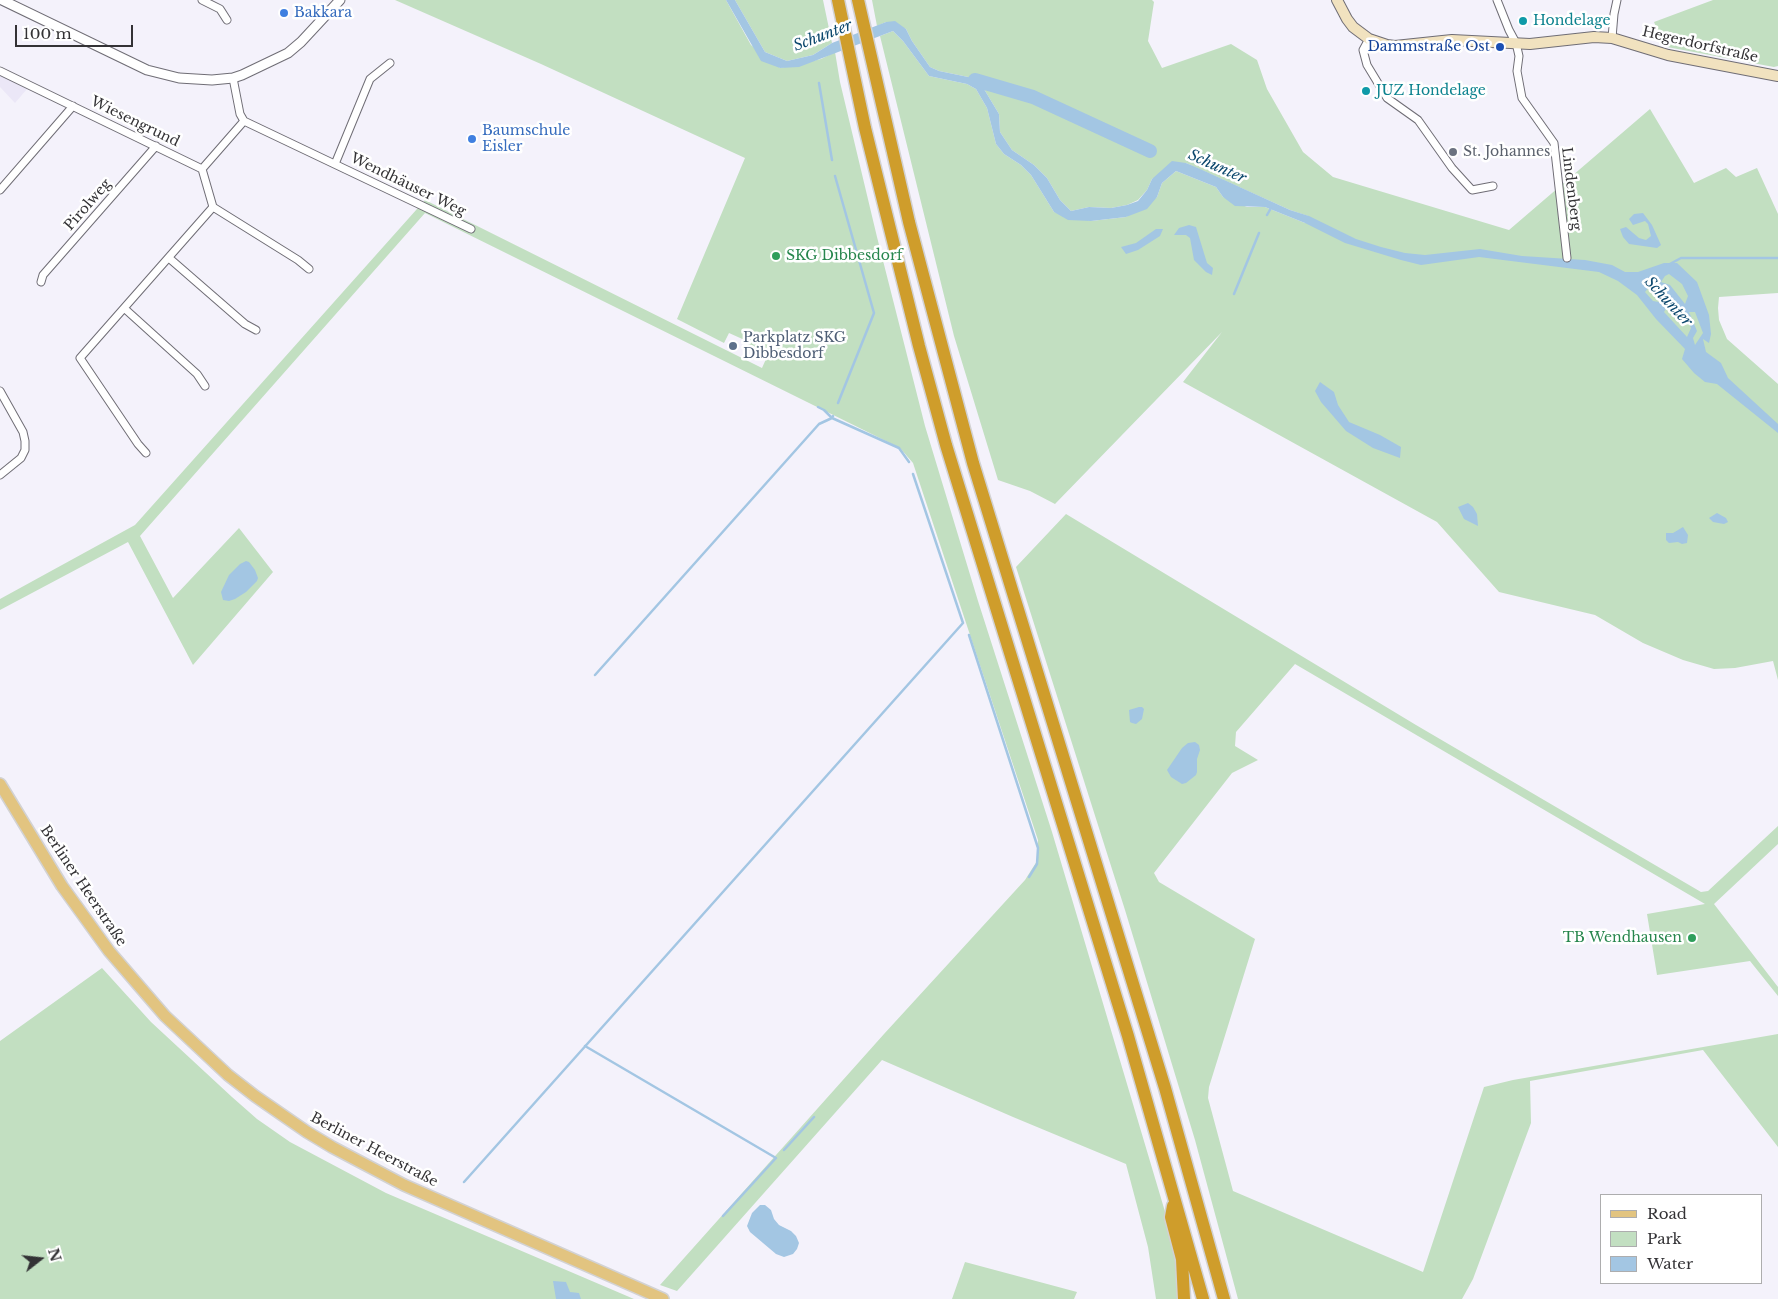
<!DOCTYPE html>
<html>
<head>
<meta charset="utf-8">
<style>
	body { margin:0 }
	#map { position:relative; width:1778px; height:1299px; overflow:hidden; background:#f4f2fb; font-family:"Libre Baskerville",serif }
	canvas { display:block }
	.legend { position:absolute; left:1600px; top:1194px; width:162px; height:90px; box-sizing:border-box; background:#fff; border:1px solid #adadae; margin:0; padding:6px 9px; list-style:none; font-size:15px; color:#333235 }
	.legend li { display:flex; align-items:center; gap:10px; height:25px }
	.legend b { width:25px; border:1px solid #adadae }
	.north { position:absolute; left:15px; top:1234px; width:50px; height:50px; -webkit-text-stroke:4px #fff; paint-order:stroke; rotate:74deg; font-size:14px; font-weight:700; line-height:20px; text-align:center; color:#333235 }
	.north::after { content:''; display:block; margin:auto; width:18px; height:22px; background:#333235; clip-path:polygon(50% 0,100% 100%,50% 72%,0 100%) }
	.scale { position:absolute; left:15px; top:25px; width:118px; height:22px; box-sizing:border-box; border:2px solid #333235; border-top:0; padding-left:6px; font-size:15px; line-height:18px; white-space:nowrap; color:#333235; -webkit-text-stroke:4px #fff; paint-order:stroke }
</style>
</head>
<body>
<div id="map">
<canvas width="1778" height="1299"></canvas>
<ul class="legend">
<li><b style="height:6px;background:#e2c480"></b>Road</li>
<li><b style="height:14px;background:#c2dfc1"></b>Park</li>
<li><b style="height:14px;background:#a3c6e3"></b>Water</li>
</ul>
<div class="north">N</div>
<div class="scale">100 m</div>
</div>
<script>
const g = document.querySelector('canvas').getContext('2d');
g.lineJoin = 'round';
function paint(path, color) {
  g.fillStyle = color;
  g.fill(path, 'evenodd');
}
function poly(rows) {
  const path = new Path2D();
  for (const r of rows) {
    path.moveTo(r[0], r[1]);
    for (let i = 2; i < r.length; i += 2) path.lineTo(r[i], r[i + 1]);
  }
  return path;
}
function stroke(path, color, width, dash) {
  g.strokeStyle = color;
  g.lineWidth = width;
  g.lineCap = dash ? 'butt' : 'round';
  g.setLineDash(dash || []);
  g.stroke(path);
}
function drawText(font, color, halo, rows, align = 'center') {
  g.font = font + ' "Libre Baskerville",serif';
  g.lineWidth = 5;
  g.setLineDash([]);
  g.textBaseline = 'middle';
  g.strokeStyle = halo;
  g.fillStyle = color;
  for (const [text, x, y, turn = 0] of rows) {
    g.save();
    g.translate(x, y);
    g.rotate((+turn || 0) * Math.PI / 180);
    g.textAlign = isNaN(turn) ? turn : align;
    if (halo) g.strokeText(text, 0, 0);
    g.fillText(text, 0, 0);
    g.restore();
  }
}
paint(poly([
	[0,75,27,89,15,103,0,87]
]), '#ebe7f7');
paint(poly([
	[395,0,726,0,751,45,780,68,821,59,835,52,840,82,877,237,925,426,978,601,1052,832,1166,1215,1177,1266,1179,1299,1156,1299,1148,1247,1126,1164,1013,1117,882,1060,677,1291,660,1285,884,1034,1025,880,1037,861,1038,840,913,463,900,448,425,213,140,536,173,598,239,528,273,572,193,665,128,542,0,610,0,599,135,525,425,200,762,368,766,359,746,349,749,342,729,333,724,343,677,319,745,158,541,64],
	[735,0,823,0,832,43,813,55,787,61,765,52],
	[872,0,1152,0,1154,2,1148,41,1162,68,1231,44,1257,60,1267,89,1303,152,1333,177,1509,230,1650,109,1694,183,1726,168,1736,177,1757,168,1778,214,1778,293,1719,297,1718,308,1719,320,1727,339,1778,384,1778,680,1773,661,1735,668,1714,669,1683,660,1643,643,1595,615,1499,592,1437,522,1183,382,1222,332,1055,504,1030,491,998,480,954,336,880,36,893,31,903,41,929,76,967,84,976,89,987,108,996,144,1004,154,1021,165,1031,175,1054,212,1091,221,1126,217,1157,197,1162,183,1176,171,1216,187,1223,197,1247,207,1265,207,1305,223,1308,216,1290,210,1186,163,1152,179,1147,190,1138,200,1127,205,1111,208,1089,207,1071,211,1060,200,1047,178,1034,165,1012,150,1000,132,999,114,978,79,939,71,930,67,912,41,906,29,886,22,877,26],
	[1713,0,1778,0,1778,66,1774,67,1667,47,1664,45,1654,22],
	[1066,514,1416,725,1701,892,1708,891,1778,826,1778,844,1714,904,1778,987,1778,996,1750,961,1657,975,1647,914,1705,904,1295,664,1236,732,1235,746,1258,760,1232,773,1154,873,1159,882,1255,939,1209,1087,1208,1098,1233,1191,1423,1272,1484,1087,1513,1080,1778,1034,1778,1147,1703,1050,1530,1081,1531,1123,1473,1279,1462,1299,1238,1299,1195,1140,1125,910,1016,567],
	[102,968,151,1022,232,1097,257,1119,290,1142,386,1193,634,1299,0,1299,0,1041],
	[965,1262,1077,1292,1074,1299,952,1299]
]), '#c2dfc1');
paint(poly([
	[726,0,735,0,765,52,787,61,813,55,832,43,886,22,895,21,906,29,912,41,930,67,939,71,978,79,999,114,1000,132,1012,150,1034,165,1047,178,1060,200,1071,211,1089,207,1111,208,1127,205,1138,201,1147,190,1152,179,1172,161,1186,163,1198,168,1290,210,1309,216,1356,239,1381,247,1405,253,1425,255,1480,249,1522,256,1585,260,1612,265,1625,272,1638,272,1664,263,1677,263,1697,282,1709,315,1711,334,1709,343,1703,339,1706,352,1721,363,1728,378,1778,424,1778,433,1717,384,1705,382,1694,373,1682,359,1685,349,1656,319,1637,295,1618,281,1599,272,1479,257,1421,265,1401,260,1345,243,1305,223,1265,207,1235,206,1223,197,1216,187,1176,171,1162,183,1157,197,1147,209,1126,217,1091,221,1068,220,1054,212,1031,175,1021,165,1004,154,996,144,987,108,976,89,967,84,929,76,903,41,893,31,799,67,780,68,761,61],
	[1669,274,1682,284,1688,296,1685,304,1670,285,1661,282,1665,276],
	[1650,286,1661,296,1659,302,1653,301,1645,292],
	[1671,300,1677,303,1686,317,1691,328,1687,337,1664,312],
	[1689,312,1695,312,1703,333,1695,345,1693,338,1697,331],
	[1643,213,1652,225,1661,245,1657,248,1629,244,1623,237,1620,229,1626,227,1639,238,1646,240,1651,236,1648,224,1645,221,1633,225,1629,219,1634,214],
	[1189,225,1196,227,1207,263,1213,268,1212,275,1206,272,1194,260,1190,238,1186,235,1174,235,1179,228],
	[1156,229,1163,229,1160,236,1138,250,1126,254,1121,247,1136,243],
	[1320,382,1334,392,1338,405,1349,422,1380,435,1401,447,1400,458,1373,448,1346,431,1321,402,1315,391],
	[1468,503,1473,507,1477,514,1478,526,1464,519,1458,507],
	[1717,513,1726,518,1728,522,1724,524,1713,522,1709,518],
	[1683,527,1688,535,1687,543,1682,544,1678,542,1669,543,1666,540,1666,533,1673,533],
	[246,561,249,562,255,570,258,578,257,581,246,592,235,599,229,601,223,600,221,592,229,575,240,564],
	[1139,707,1142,707,1144,709,1142,719,1136,724,1132,723,1130,722,1129,710],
	[1195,742,1199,745,1200,750,1197,759,1197,772,1196,775,1186,783,1182,784,1171,777,1167,770,1182,748,1188,743],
	[760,1205,765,1205,771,1210,774,1219,779,1225,791,1231,796,1236,799,1243,797,1249,793,1254,784,1257,776,1254,750,1232,747,1226,752,1213],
	[553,1281,566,1282,570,1292,579,1293,581,1299,556,1299]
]), '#a3c6e3');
stroke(poly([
	[819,83,832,160],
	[835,176,874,313,838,403],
	[1267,215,1271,208],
	[1668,265,1681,258,1778,258],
	[1234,294,1259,233],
	[818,407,824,410,832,418,899,448,909,462],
	[969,635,1038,848,1037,864,1029,877],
	[595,675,819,424,832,418,833,416],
	[585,1046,776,1158,723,1216],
	[784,1150,814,1117],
	[464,1182,963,623,913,474]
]), '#a3c6e3', 2.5);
stroke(poly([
	[975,80,1033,97,1150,151]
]), '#a3c6e3', 14);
const minor = poly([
	[202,0,220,9,227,20],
	[1497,0,1509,30,1516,43,1519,56,1517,71,1522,98,1554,143,1567,258],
	[1612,38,1614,14,1617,0],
	[1369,39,1363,50,1367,65,1387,98,1418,120,1452,168,1472,190,1493,186],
	[0,71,202,169,244,121],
	[233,78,240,114,244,121,471,229],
	[335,164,370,79,390,63],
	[202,169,213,207,298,260,309,269],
	[0,190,73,106],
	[169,258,245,324,256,330],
	[41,282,43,275,156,146],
	[124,308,197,374,205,386],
	[0,391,23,432,25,441,25,450,21,458,0,475],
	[146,453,138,444,80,358,213,207]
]);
const tertiary = poly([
	[2,0,147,70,179,78,212,80,233,78,242,75,288,53,301,42,340,0]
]);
const secondary = poly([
	[1337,0,1347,19,1353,27,1369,39,1387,45,1395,46,1452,40,1530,44,1594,37,1612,38,1668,55,1778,76]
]);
const primary = poly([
	[0,784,62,886,109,951,165,1016,228,1075,255,1096,307,1132,332,1147,404,1185,663,1299]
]);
const motorway = poly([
	[838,0,865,128,919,346,946,445,1128,1036,1203,1299],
	[858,0,909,222,973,463,1165,1088,1224,1299],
	[1173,1206,1171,1217,1182,1259,1184,1299]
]);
stroke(minor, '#6f6d75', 9);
stroke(tertiary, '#6f6d75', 11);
stroke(secondary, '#6f6d75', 12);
stroke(primary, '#d2d2d3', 14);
stroke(motorway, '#d2d2d3', 15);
stroke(minor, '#fff', 7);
stroke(tertiary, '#fff', 9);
stroke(secondary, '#f1e2bf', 10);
stroke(primary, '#e2c480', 11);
stroke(motorway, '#cf9d2b', 12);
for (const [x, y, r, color] of [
	[284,13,5,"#3f7fe0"],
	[1523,21,5,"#0f9aa8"],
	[1500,47,5,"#1a4fb4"],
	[1366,91,5,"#0f9aa8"],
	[472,139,5,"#3f7fe0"],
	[1453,152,5,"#6b7280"],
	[776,256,5,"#2e9e5b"],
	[733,346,5,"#5c6f8a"],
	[1692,938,5,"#2e9e5b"]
]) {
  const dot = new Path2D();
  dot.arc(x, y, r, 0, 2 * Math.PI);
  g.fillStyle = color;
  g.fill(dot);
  stroke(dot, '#fff', 2);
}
drawText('14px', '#366cbe', '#fff', [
	["Bakkara",294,13],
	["Baumschule",482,131],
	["Eisler",482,147]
], 'left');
drawText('14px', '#0d838f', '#fff', [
	["Hondelage",1533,21],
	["JUZ Hondelage",1376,91]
], 'left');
drawText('14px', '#333235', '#fff', [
	["Hegerdorfstraße",1700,45,13],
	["Wiesengrund",135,122,26],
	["Wendhäuser Weg",408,185,26],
	["Lindenberg",1571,189,83],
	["Pirolweg",88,205,-49],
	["Berliner Heerstraße",83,886,56],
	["Berliner Heerstraße",374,1150,28]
]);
drawText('14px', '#164399', '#fff', [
	["Dammstraße Ost",1490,47]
], 'right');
drawText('14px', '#5b616d', '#fff', [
	["St. Johannes",1463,152]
], 'left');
drawText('14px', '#27864d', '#fff', [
	["SKG Dibbesdorf",786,256],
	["TB Wendhausen",1682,938,"right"]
], 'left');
drawText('14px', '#4e5e75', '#fff', [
	["Parkplatz SKG",743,338],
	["Dibbesdorf",743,354]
], 'left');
drawText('italic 15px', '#0b476d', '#fff', [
	["Schunter",823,36,-21],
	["Schunter",1217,167,24],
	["Schunter",1668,302,47]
]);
</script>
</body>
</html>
